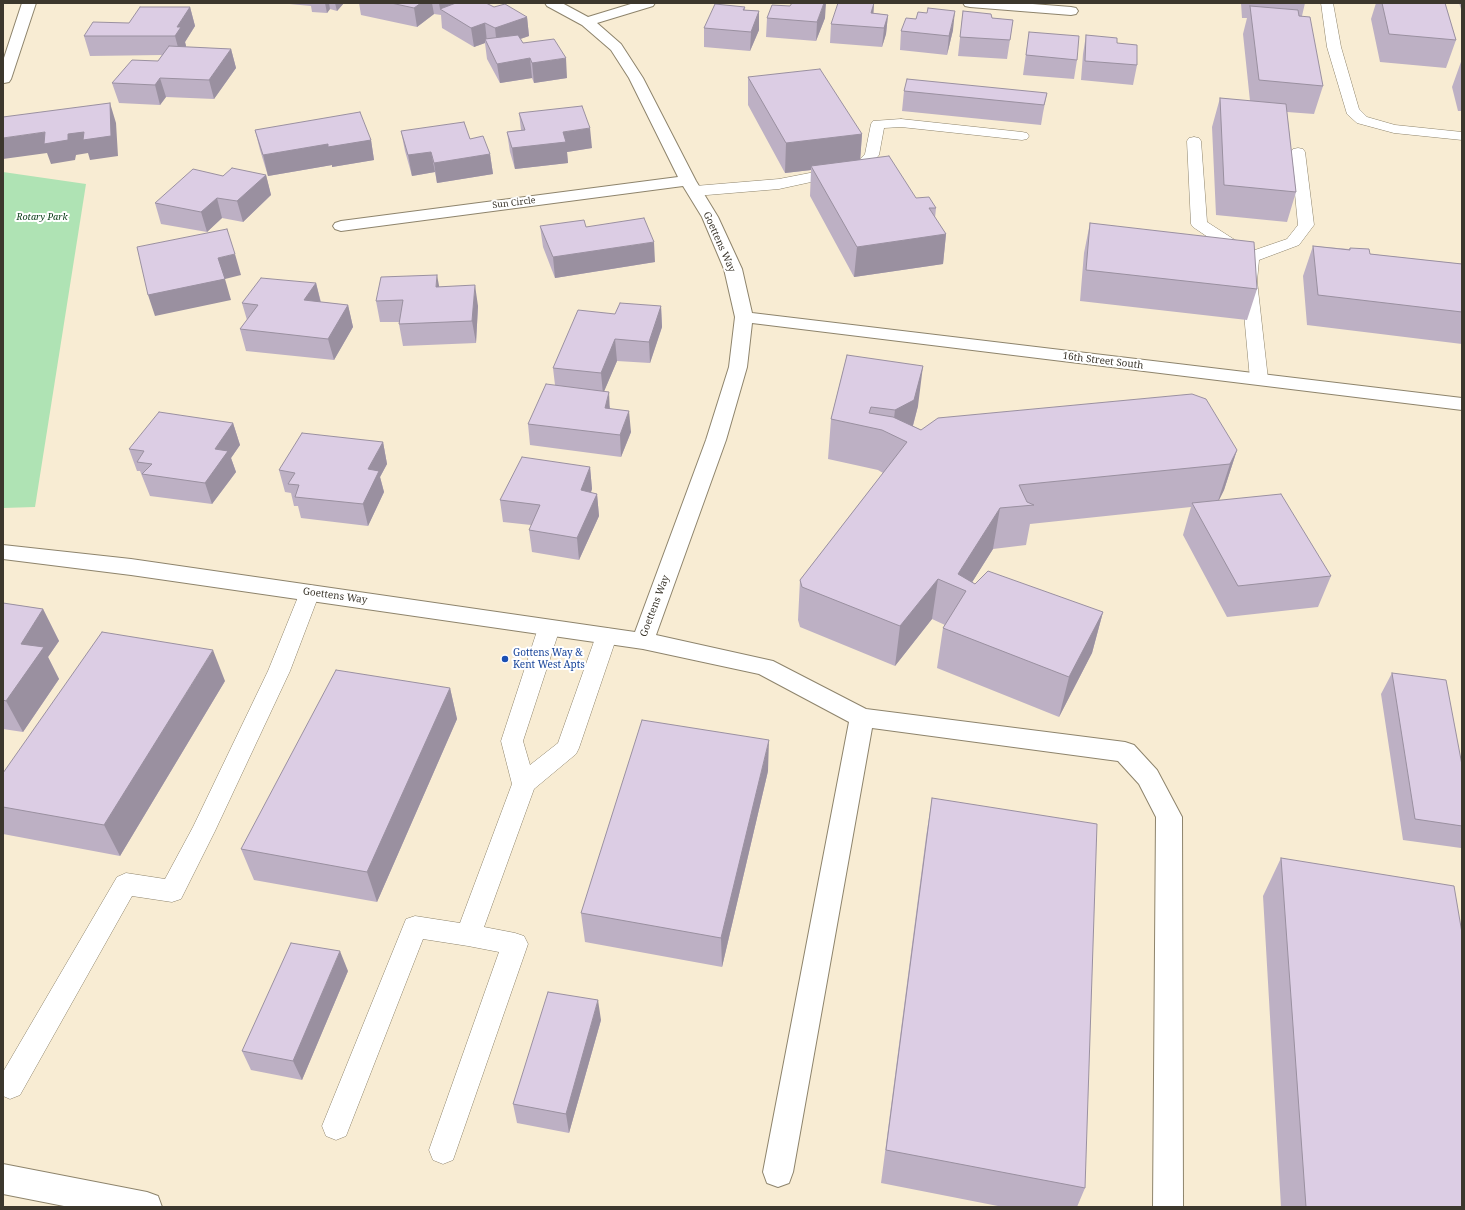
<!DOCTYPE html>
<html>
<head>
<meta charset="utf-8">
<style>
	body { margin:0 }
	#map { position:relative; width:1465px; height:1210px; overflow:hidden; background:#f8ecd3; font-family:"Noto Serif",serif }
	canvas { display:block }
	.frame { position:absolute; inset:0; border:4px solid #3c372d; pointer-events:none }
</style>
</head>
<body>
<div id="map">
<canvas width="1465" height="1210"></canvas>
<div class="frame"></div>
</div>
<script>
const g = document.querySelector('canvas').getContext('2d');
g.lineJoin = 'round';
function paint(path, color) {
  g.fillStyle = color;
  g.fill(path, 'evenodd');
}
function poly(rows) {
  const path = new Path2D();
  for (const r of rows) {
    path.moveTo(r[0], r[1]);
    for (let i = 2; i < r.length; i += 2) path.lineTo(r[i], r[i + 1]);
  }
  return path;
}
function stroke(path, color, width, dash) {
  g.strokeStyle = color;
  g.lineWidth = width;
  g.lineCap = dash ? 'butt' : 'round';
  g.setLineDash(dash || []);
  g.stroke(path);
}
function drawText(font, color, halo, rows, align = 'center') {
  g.font = font + ' "Noto Serif",serif';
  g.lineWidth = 4;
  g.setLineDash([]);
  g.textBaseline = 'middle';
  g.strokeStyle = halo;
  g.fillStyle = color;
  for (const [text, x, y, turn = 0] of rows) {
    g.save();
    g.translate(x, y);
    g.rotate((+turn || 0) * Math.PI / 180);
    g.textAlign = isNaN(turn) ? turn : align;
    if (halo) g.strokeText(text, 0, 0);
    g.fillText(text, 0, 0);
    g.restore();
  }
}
paint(poly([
	[3,172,86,184,35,507,3,508]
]), '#afe3b4');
const lane = poly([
	[1321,3,1333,3,1341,47,1359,109,1367,117,1395,125,1462,132,1462,140,1394,133,1357,123,1347,114,1327,47,1321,3],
	[901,119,1022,132,1027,133,1029,136,1027,139,1022,140,901,127,884,128,879,155,866,170,779,189,695,196,690,194,687,191,690,188,695,186,779,179,856,164,865,154,871,124,873,121,901,119],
	[1194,137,1199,138,1201,141,1207,222,1252,251,1287,239,1298,225,1291,152,1293,149,1298,148,1303,149,1305,152,1314,225,1299,245,1259,260,1257,281,1268,379,1265,383,1259,384,1253,383,1250,379,1241,281,1243,259,1227,250,1193,227,1191,224,1187,141,1189,138,1194,137],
	[310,585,317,587,320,592,290,671,215,831,181,899,172,902,132,896,20,1095,10,1099,3,1096,3,1072,117,877,126,873,165,879,193,827,268,671,300,592,303,587,310,585],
	[549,620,557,622,560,628,523,741,530,765,558,743,598,630,606,628,614,630,617,636,579,748,576,754,534,789,484,927,515,933,524,936,528,944,453,1160,443,1164,433,1160,429,1150,499,952,468,946,423,939,346,1136,336,1140,326,1136,322,1126,406,919,415,916,460,923,512,784,501,741,538,628,541,622,549,620]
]);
const street = poly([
	[22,3,36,3,11,79,9,82,4,83,3,61,22,3],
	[545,3,562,3,588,17,634,3,655,3,653,6,597,23,621,44,643,78,696,181,718,217,742,269,752,313,1462,398,1462,410,752,323,747,367,726,440,656,635,773,661,866,709,1125,742,1134,745,1157,770,1182,817,1183,1207,1153,1207,1156,817,1139,784,1118,761,872,728,793,1172,789,1183,778,1187,767,1183,763,1172,849,722,759,674,643,649,131,575,3,559,3,545,131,559,635,632,706,440,729,367,735,317,724,269,702,217,683,186,341,231,335,229,333,226,335,223,341,221,678,177,629,78,611,50,582,25,547,6,545,3],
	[963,3,1020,3,1071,7,1076,8,1078,11,1076,14,1071,15,970,7,965,6,963,3],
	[3,1164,147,1192,158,1196,162,1207,69,1207,3,1194,3,1164]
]);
stroke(lane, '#8e846c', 1);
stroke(street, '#8e846c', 2);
paint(lane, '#fff');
paint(street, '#fff');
paint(poly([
	[279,3,344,3,337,11,330,9,327,13,312,12,311,6],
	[359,3,456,3,494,7,527,17,529,36,520,39,523,43,567,78,534,83,532,78,500,83,487,59,485,43,474,47,442,28,441,15,434,14,417,27,361,15],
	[874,3,873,13,888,15,886,34,882,47,830,43,831,24],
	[1241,3,1305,3,1302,16,1323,86,1314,114,1287,112,1296,192,1287,222,1216,215,1212,127,1220,98,1250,101,1243,34,1247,18,1242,18],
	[1376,3,1445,3,1456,40,1446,68,1380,62,1371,19],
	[1459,3,1462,3,1462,12],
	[190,7,195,26,185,42,186,46,186,47,231,49,236,68,214,99,166,97,160,105,119,103,112,83,158,61,162,55,90,56,84,36,129,23],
	[745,7,745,10,759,11,759,30,750,51,704,47,704,28],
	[963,11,992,18,1013,20,1007,59,958,56],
	[767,18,825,18,816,41,766,37],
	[916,19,953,30,947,55,900,50,901,31],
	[1029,32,1077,60,1074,79,1023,75],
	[1086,35,1117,43,1137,65,1133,85,1081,80,1083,54],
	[1462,59,1462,111,1458,111,1452,87],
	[748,77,862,134,860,160,916,198,936,208,935,218,946,234,943,264,854,277,810,196,811,170,785,173,748,105],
	[904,91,1047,93,1043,113,1041,125,902,111],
	[519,113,592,148,567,152,568,163,515,169,510,152,507,132,521,130],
	[255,130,371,140,374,160,332,167,332,165,268,176,260,150],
	[401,131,470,139,490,154,493,174,437,183,435,172,412,176,405,151],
	[266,175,271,195,243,222,222,218,207,232,161,224,155,203],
	[1090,223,1257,289,1247,320,1080,301,1084,253],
	[540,226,586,227,655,262,555,278,543,247],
	[1313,246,1349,249,1350,248,1370,254,1462,264,1462,344,1307,325,1303,276],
	[316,283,321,302,348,305,353,327,334,360,246,351,240,329,247,320,242,303],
	[439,287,478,306,476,343,403,346,399,324,399,322,380,322,376,301],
	[661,306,662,327,650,363,617,361,604,391,610,408,631,432,621,457,530,445,528,424,555,385,553,368,615,314],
	[847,355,918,406,913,426,921,430,1237,450,1224,490,1219,500,1331,576,1318,607,1227,617,1183,535,1191,507,1030,524,1026,545,993,549,972,582,975,584,1103,612,1092,653,1059,717,937,668,943,628,945,625,932,619,895,666,800,627,798,620,800,580,883,473,878,470,828,459,831,419],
	[233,423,240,445,231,458,236,472,212,504,150,496,140,471,137,471,129,449],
	[383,442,387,464,380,477,384,492,368,526,301,518,298,506,294,506,291,493,285,492,279,470],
	[590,467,592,489,591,493,597,494,599,516,579,560,532,552,529,530,531,525,503,522,500,500],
	[3,603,43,609,59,641,48,657,59,679,23,732,3,729],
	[1392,673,1462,765,1462,846,1461,848,1403,840,1381,694],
	[225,681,120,856,3,834,3,773],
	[450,688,457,719,377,902,254,880,241,849],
	[768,771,722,967,585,942,581,913],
	[932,798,1085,1188,1077,1207,1003,1207,881,1183,926,837],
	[1281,858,1462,1207,1281,1207,1263,896],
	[348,971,302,1080,251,1070,242,1051],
	[601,1020,569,1133,517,1123,513,1104]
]), '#bdb0c4');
paint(poly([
	[325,3,329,3,330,9,327,13],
	[335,3,344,3,337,11],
	[421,3,432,3,434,14,417,27,414,8],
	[439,3,456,3,440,9],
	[824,3,826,3,825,18,816,41,817,22],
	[874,3,873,22,871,13],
	[190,7,195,26,185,42,186,46,180,55,175,36,177,27],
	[759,11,759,30,750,51,751,32],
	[955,11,953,30,947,55,949,36],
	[888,15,886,34,882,47,884,28],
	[527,17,529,36,497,47,495,28],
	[485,23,487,42,485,39,485,43,474,47,471,28],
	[231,49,236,68,214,99,209,80],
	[530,58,532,78,500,83,497,64],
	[566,58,567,78,534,83,532,63],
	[160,78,166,97,160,105,155,85],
	[110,103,116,123,118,156,90,160,88,153,76,155,75,160,51,164,47,153,3,159,3,138,45,132,68,134],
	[590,128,592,148,567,152,568,163,515,169,512,148,563,132],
	[862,134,860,163,811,166,811,170,785,173,786,143],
	[371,140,374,160,332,167,332,165,268,176,263,155,328,144],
	[431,152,435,172,412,176,408,155],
	[490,154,493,174,437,183,434,163],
	[266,175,271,195,243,222,237,201],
	[217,198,222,218,207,232,201,212],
	[946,234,943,264,854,277,857,247],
	[654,242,655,262,555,278,553,257],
	[235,254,241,275,225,279,231,300,155,316,148,295,218,258],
	[437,275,441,296,436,287],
	[316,283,321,304,304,300],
	[475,285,478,306,476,343,472,321],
	[348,305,353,327,334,360,328,339],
	[661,306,662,327,650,363,649,342],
	[615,339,617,361,603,394,601,373],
	[923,366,918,406,909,440,892,435,895,410],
	[609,392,610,414,605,408],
	[629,411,631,432,621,457,620,435],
	[233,423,240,445,231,458,236,472,212,504,205,483,215,449],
	[383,442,387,464,380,477,384,492,368,526,363,504,368,469],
	[1237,450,1224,490,1217,504,1230,464],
	[590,467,592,489,583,512,581,490],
	[597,494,599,516,579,560,577,538],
	[1000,508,993,549,966,592,958,574],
	[938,579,932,619,895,666,900,626],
	[43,609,59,641,48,657,59,679,23,732,6,701,21,644],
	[1103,612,1092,653,1059,717,1069,677],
	[213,650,225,681,120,856,104,825],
	[450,688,457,719,377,902,367,872],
	[769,740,768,771,722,967,721,938],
	[340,951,348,971,302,1080,293,1061],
	[598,1000,601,1020,569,1133,566,1114]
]), '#9a90a0');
const building = poly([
	[391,3,421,3,414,8,391,3],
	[456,3,486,3,494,7,505,4,527,17,495,28,485,23,471,28,440,9,456,3],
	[792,3,824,3,817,22,767,18,772,5,790,6,792,3],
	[838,3,874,3,871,13,888,15,884,28,831,24,838,3],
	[1382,3,1445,3,1456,40,1389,34,1382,3],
	[715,4,745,7,743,10,759,11,751,32,704,28,715,4],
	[1250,6,1298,10,1299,16,1310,17,1323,86,1259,80,1250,6],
	[140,7,190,7,177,27,181,27,175,36,84,36,93,22,129,23,140,7],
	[928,8,955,11,949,36,901,31,906,18,916,19,918,12,927,13,928,8],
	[963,11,991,14,992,18,1013,20,1010,40,960,37,963,11],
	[1029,32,1079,36,1077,60,1026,55,1029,32],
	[518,35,523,43,554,39,566,58,532,63,530,58,497,64,485,39,518,35],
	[1086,35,1117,38,1117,43,1137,45,1137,65,1085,61,1086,35],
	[169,46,231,49,209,80,160,78,155,85,112,83,132,60,158,61,169,46],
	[820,69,862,134,786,143,748,77,820,69],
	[907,79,1047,93,1044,105,904,91,907,79],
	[1220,98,1286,104,1296,192,1224,185,1220,98],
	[110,103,111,136,83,140,84,132,68,134,68,140,44,144,45,132,3,138,3,117,110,103],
	[582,106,590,128,563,132,566,142,512,148,507,132,525,130,519,113,582,106],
	[360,112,371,140,328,147,328,144,263,155,255,130,360,112],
	[464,122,470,139,483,136,490,154,434,163,431,152,408,155,401,131,464,122],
	[889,156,916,198,929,197,936,208,929,208,946,234,857,247,811,166,889,156],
	[232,168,266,175,237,201,217,198,201,212,155,203,193,169,223,176,232,168],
	[644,218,654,242,553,257,540,226,584,220,586,227,644,218],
	[1090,223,1254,242,1257,289,1086,270,1090,223],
	[227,229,235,254,218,258,225,279,148,295,137,247,227,229],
	[1313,246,1350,250,1350,248,1369,249,1370,254,1462,264,1462,312,1318,295,1313,246],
	[437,275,436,287,475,285,472,321,399,324,403,300,376,301,381,277,437,275],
	[261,278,316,283,304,300,348,305,328,339,240,329,258,305,242,303,261,278],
	[620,303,661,306,649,342,615,339,601,373,553,368,578,310,615,314,620,303],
	[847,355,923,366,914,400,895,410,871,407,869,413,893,417,921,430,938,418,1192,394,1206,399,1237,450,1230,464,1019,485,1027,502,1034,505,1000,508,958,574,975,584,988,571,1103,612,1069,677,943,628,966,591,938,579,900,626,802,587,800,580,907,442,882,430,831,419,847,355],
	[546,384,609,392,605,408,629,411,620,435,528,424,546,384],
	[159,412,233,423,215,449,228,451,205,483,142,474,152,464,137,462,144,451,129,449,159,412],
	[302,433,383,442,368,469,379,471,363,504,295,497,299,485,288,484,295,473,279,470,302,433],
	[522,457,590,467,581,490,597,494,577,538,529,530,540,505,500,500,522,457],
	[1281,494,1331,576,1238,586,1192,503,1281,494],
	[3,603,43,609,21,644,44,647,6,701,3,700,3,603],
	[102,632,213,650,104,825,3,807,3,773,102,632],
	[336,670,450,688,367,872,241,849,336,670],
	[1392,673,1446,680,1462,765,1462,826,1415,819,1392,673],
	[642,720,769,740,721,938,581,913,642,720],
	[932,798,1097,824,1085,1188,886,1150,932,798],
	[1281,858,1454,886,1462,933,1462,1207,1306,1207,1281,858],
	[291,943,340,951,293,1061,242,1051,291,943],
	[548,992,598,1000,566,1114,513,1104,548,992]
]);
paint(building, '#dccde4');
stroke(building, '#9a90a0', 1);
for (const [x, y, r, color] of [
	[505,659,4,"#1a4fb4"]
]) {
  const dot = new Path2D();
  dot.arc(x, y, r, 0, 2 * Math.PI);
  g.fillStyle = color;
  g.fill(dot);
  stroke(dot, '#fff', 1.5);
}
drawText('9px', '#3c372d', '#fff', [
	["Sun Circle",514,203,-7]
]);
drawText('italic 9px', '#063813', '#fff', [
	["Rotary Park",42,217]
]);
drawText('10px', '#3c372d', '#fff', [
	["Goettens Way",719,242,66],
	["16th Street South",1103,361,7],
	["Goettens Way",335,596,8],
	["Goettens Way",655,606,-69]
]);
drawText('10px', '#164399', '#fff', [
	["Gottens Way &",513,653],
	["Kent West Apts",513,665]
], 'left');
</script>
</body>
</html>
